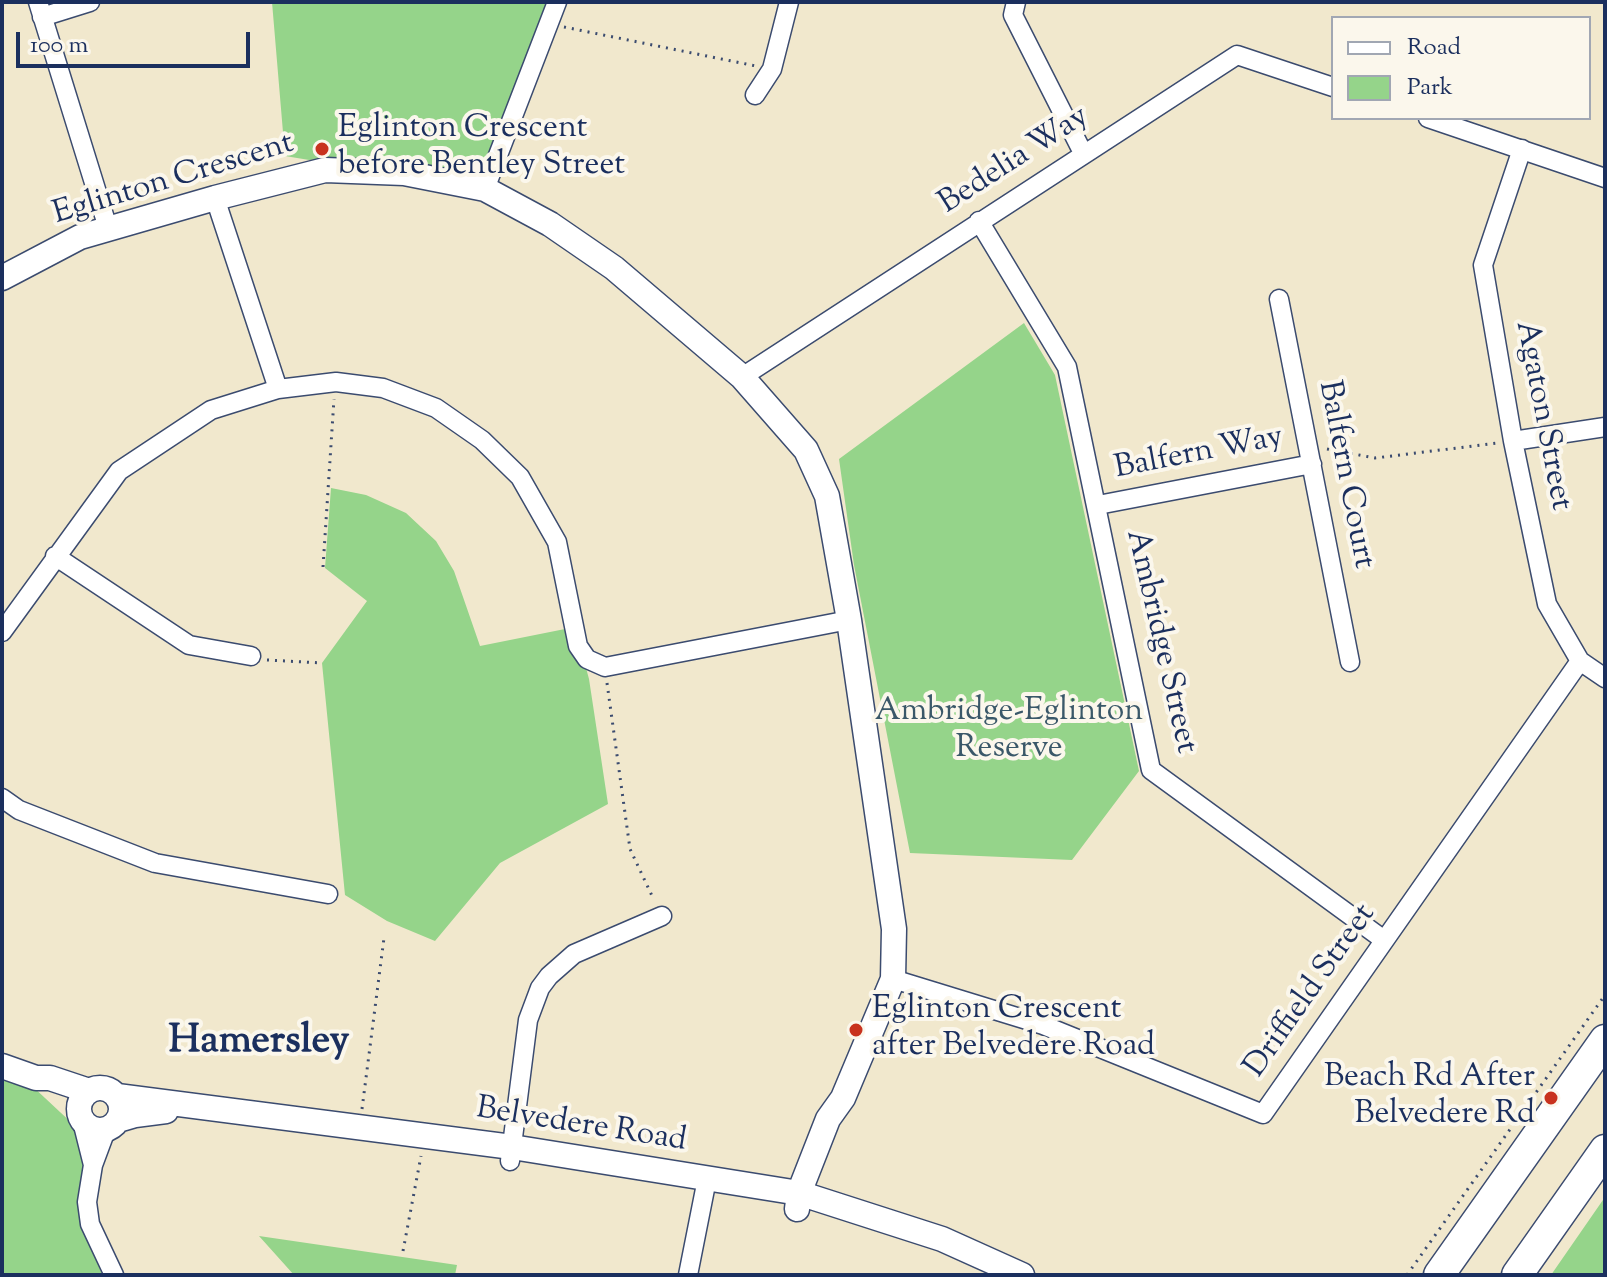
<!DOCTYPE html>
<html>
<head>
<meta charset="utf-8">
<style>
	body { margin:0 }
	#map { position:relative; width:1607px; height:1277px; overflow:hidden; background:#f1e8cd; font-family:"Sorts Mill Goudy",serif }
	canvas { display:block }
	.frame { position:absolute; inset:0; border:4px solid #1b2f5e; pointer-events:none }
	.legend { position:absolute; left:1331px; top:16px; width:260px; height:104px; box-sizing:border-box; background:#fbf7ec; border:2px solid #a1a7b3; margin:0; padding:10px 14px; list-style:none; font-size:24px; color:#1b2f5e }
	.legend li { display:flex; align-items:center; gap:16px; height:40px }
	.legend b { width:40px; border:2px solid #a1a7b3 }
	.scale { position:absolute; left:16px; top:32px; width:234px; height:36px; box-sizing:border-box; border:4px solid #1b2f5e; border-top:0; padding-left:10px; font-size:24px; line-height:28px; white-space:nowrap; color:#1b2f5e; -webkit-text-stroke:6px #fbf7ec; paint-order:stroke }
</style>
</head>
<body>
<div id="map">
<canvas width="1607" height="1277"></canvas>
<div class="frame"></div>
<ul class="legend">
<li><b style="height:10px;background:#fff"></b>Road</li>
<li><b style="height:22px;background:#95d48a"></b>Park</li>
</ul>
<div class="scale">100 m</div>
</div>
<script>
const g = document.querySelector('canvas').getContext('2d');
g.lineJoin = 'round';
function paint(path, color) {
  g.fillStyle = color;
  g.fill(path, 'evenodd');
}
function poly(rows) {
  const path = new Path2D();
  for (const r of rows) {
    if (r.length === 3) {
      path.moveTo(r[0] + r[2], r[1]);
      path.arc(r[0], r[1], r[2], 0, 2 * Math.PI);
      continue;
    }
    path.moveTo(r[0], r[1]);
    for (let i = 2; i < r.length; i += 2) path.lineTo(r[i], r[i + 1]);
  }
  return path;
}
function stroke(path, color, width, dash) {
  g.strokeStyle = color;
  g.lineWidth = width;
  g.lineCap = dash ? 'butt' : 'round';
  g.setLineDash(dash || []);
  g.stroke(path);
}
function drawText(font, color, halo, rows, align = 'center') {
  g.font = font + ' "Sorts Mill Goudy",serif';
  g.lineWidth = 8;
  g.setLineDash([]);
  g.textBaseline = 'middle';
  g.strokeStyle = halo;
  g.fillStyle = color;
  for (const [text, x, y, turn = 0] of rows) {
    g.save();
    g.translate(x, y);
    g.rotate((+turn || 0) * Math.PI / 180);
    g.textAlign = isNaN(turn) ? turn : align;
    if (halo) g.strokeText(text, 0, 0);
    g.fillText(text, 0, 0);
    g.restore();
  }
}
paint(poly([
	[272,2,557,2,485,189,285,156],
	[1024,323,1055,375,1139,771,1072,860,910,853,854,565,839,459],
	[331,488,366,495,406,513,436,541,454,571,480,646,575,627,589,679,608,804,500,863,435,941,387,921,345,895,322,663,367,601,325,568],
	[2,1069,30,1084,75,1126,84,1151,80,1211,102,1275,2,1275],
	[1605,1197,1605,1275,1551,1275],
	[259,1236,457,1265,455,1275,294,1275]
]), '#95d48a');
const minor = poly([
	[38,2,108,228],
	[1016,2,1013,15,1083,153],
	[42,17,90,2],
	[755,95,772,69,789,2],
	[1428,118,1605,178],
	[1522,149,1483,265,1513,441,1547,604,1580,661,1605,678],
	[485,189,557,2],
	[215,198,278,389],
	[979,221,1067,367,1151,770,1384,940],
	[1279,299,1350,662],
	[742,377,1237,55,1333,87],
	[1513,441,1605,427],
	[1098,505,1312,464],
	[55,556,189,645,251,656],
	[2,632,119,471,211,410,278,389,336,382,383,388,436,408,482,440,520,477,557,542,578,646,587,659,605,667,849,620],
	[2,798,19,810,155,863,328,894],
	[893,979,1043,1025,1263,1114,1580,661],
	[82,1121,93,1165],
	[106,1130,93,1165,87,1202,90,1224,114,1275],
	[510,1161,528,1020,540,988,549,976,574,954,662,916],
	[688,1275,707,1179]
]);
const tertiary = poly([
	[2,278,80,237,215,198,325,170,404,173,485,189,550,224,614,268,742,377,806,450,827,496,849,620,894,929,893,979,843,1098,828,1119,799,1193,797,1209],
	[2,1066,36,1078,50,1078,89,1091],
	[100,1109,21],
	[117,1096,512,1147,799,1193,942,1239,1022,1275],
	[118,1120,135,1115,166,1111]
]);
const primary = poly([
	[1439,1275,1605,1040],
	[1517,1275,1605,1150]
]);
stroke(minor, '#3b4b6f', 21);
stroke(tertiary, '#3b4b6f', 27);
stroke(primary, '#3b4b6f', 33);
stroke(poly([
	[564,27,756,66],
	[1327,449,1375,458,1498,443],
	[323,567,334,399],
	[267,660,322,663],
	[607,683,630,849,654,900],
	[362,1109,384,938],
	[403,1251,421,1156],
	[1407,1275,1605,995]
]), '#3b4b6f', 3, [2, 6]);
stroke(minor, '#fff', 18);
stroke(tertiary, '#fff', 24);
stroke(primary, '#fff', 30);
for (const [x, y, r, color] of [
	[322,149,8,"#c8321e"],
	[856,1030,8,"#c8321e"],
	[1551,1098,8,"#c8321e"]
]) {
  const dot = new Path2D();
  dot.arc(x, y, r, 0, 2 * Math.PI);
  g.fillStyle = color;
  g.fill(dot);
  stroke(dot, '#fbf7ec', 3);
}
drawText('32px', '#1b2f5e', '#fbf7ec', [
	["Eglinton Crescent",338,131],
	["before Bentley Street",338,168],
	["Eglinton Crescent",872,1012],
	["after Belvedere Road",872,1049],
	["Beach Rd After",1535,1080,"right"],
	["Belvedere Rd",1535,1117,"right"]
], 'left');
drawText('32px', '#1b2f5e', '#fbf7ec', [
	["Bedelia Way",1015,162,-33],
	["Eglinton Crescent",174,181,-17],
	["Agaton Street",1541,416,79],
	["Balfern Way",1199,455,-11],
	["Balfern Court",1344,475,79],
	["Ambridge Street",1159,642,77],
	["Driffield Street",1312,992,-55],
	["Belvedere Road",581,1127,9]
]);
drawText('32px', '#3a5869', '#fbf7ec', [
	["Ambridge-Eglinton",1009,714],
	["Reserve",1009,751]
]);
drawText('bold 40px', '#1b2f5e', '#fbf7ec', [
	["Hamersley",259,1044]
]);
</script>
</body>
</html>
